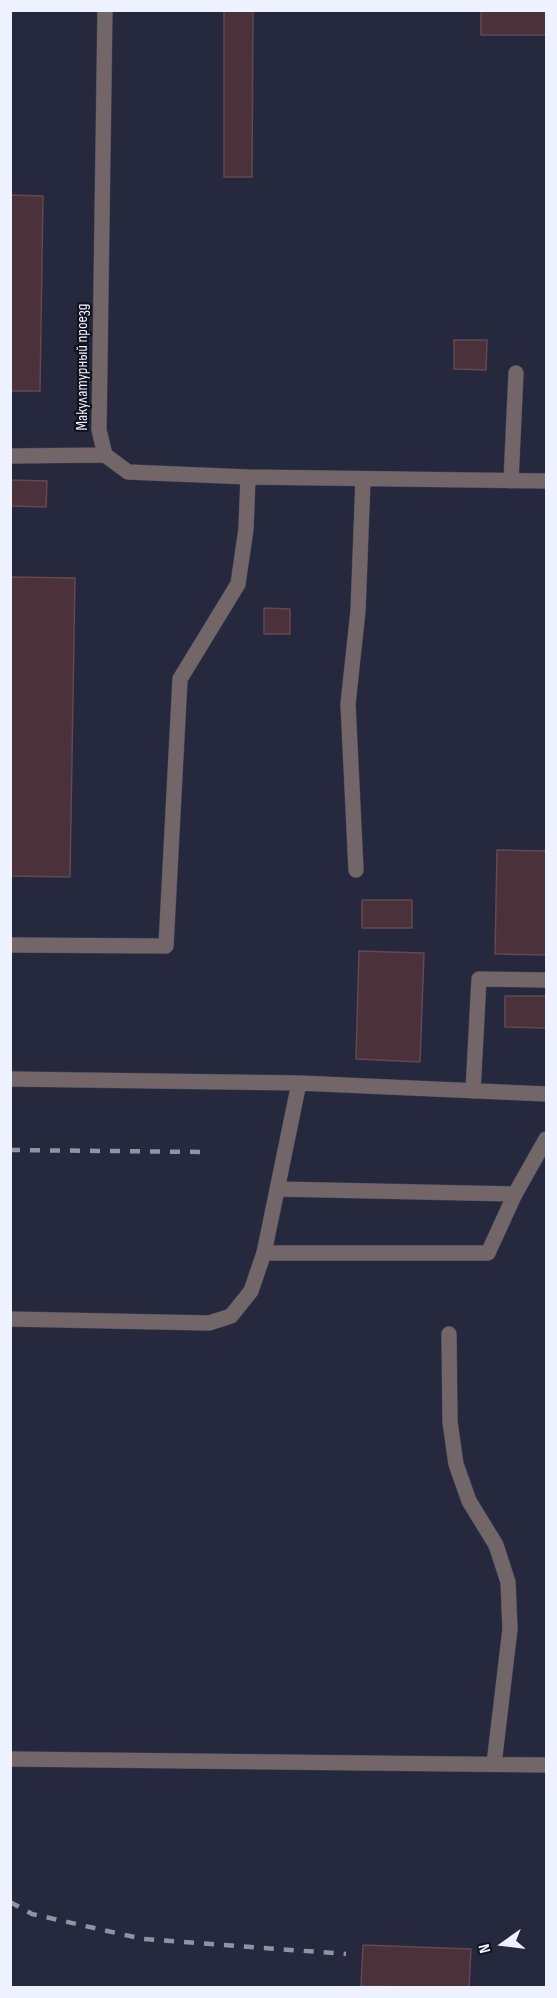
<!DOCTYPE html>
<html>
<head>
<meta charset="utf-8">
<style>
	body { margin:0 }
	#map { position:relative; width:557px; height:1998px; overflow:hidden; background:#26283d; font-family:"Sofia Sans Condensed",sans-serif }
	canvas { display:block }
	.frame { position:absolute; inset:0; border:12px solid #eef1ff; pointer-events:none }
	.north { position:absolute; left:473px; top:1914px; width:60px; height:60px; -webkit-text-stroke:4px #11121b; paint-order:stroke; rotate:256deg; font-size:16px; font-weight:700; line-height:24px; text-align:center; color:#eef1ff }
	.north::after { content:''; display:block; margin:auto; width:21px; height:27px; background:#eef1ff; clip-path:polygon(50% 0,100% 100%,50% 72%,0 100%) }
</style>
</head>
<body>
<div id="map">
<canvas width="557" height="1998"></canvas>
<div class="frame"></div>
<div class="north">N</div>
</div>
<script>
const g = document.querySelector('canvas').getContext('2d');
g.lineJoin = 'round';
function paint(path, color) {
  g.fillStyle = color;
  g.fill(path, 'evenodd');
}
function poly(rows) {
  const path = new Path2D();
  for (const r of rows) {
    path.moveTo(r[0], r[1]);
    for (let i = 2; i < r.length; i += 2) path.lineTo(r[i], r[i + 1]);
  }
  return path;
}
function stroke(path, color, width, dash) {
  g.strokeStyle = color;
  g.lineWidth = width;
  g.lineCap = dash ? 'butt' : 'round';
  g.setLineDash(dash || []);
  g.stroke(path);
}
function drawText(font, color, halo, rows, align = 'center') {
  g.font = font + ' "Sofia Sans Condensed",sans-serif';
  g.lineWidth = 4.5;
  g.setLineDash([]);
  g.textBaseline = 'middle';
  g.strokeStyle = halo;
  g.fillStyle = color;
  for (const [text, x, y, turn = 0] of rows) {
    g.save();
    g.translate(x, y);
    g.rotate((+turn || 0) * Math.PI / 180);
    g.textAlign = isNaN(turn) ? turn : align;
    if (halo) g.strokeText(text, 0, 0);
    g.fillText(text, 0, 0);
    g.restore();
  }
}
const building = poly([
	[224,10,253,10,252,177,224,177,224,10],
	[481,10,546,10,546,35,481,35,481,10],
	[10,195,43,196,40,391,10,391,10,195],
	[454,340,487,340,486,370,454,369,454,340],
	[10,480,47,481,46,507,10,506,10,480],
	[10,577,75,578,70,877,10,876,10,577],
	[264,608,290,609,290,634,264,634,264,608],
	[497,850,546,851,546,955,495,954,497,850],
	[362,900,412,900,412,928,362,928,362,900],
	[359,951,424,953,420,1062,356,1059,359,951],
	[505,996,546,996,546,1028,505,1027,505,996],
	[363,1945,471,1949,469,1988,361,1986,363,1945]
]);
paint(building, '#4b323a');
stroke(building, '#634851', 1.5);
const minor = poly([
	[105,10,99,430,105,455,128,472,248,477,546,481],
	[10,456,105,455],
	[511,481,516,373],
	[356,870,348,704,358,611,363,479],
	[10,945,166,946,180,679,238,584,246,529,248,477],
	[10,1079,299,1083,546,1094],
	[473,1091,479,979,546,980],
	[277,1189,515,1194],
	[264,1253,488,1253,515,1194,546,1139],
	[10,1319,209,1323,231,1316,251,1291,264,1253,299,1083],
	[449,1334,450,1422,456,1464,469,1501,496,1545,508,1582,510,1629,494,1764],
	[10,1759,546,1765]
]);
stroke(minor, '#424458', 16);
stroke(minor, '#736668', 15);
stroke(poly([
	[10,1150,206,1152],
	[10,1902,32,1914,143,1939,346,1954]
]), '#9093a4', 4.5, [10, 10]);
drawText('16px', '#eef1ff', '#11121b', [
	["Макулатурный проезд",83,367,-90]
]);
</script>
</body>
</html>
